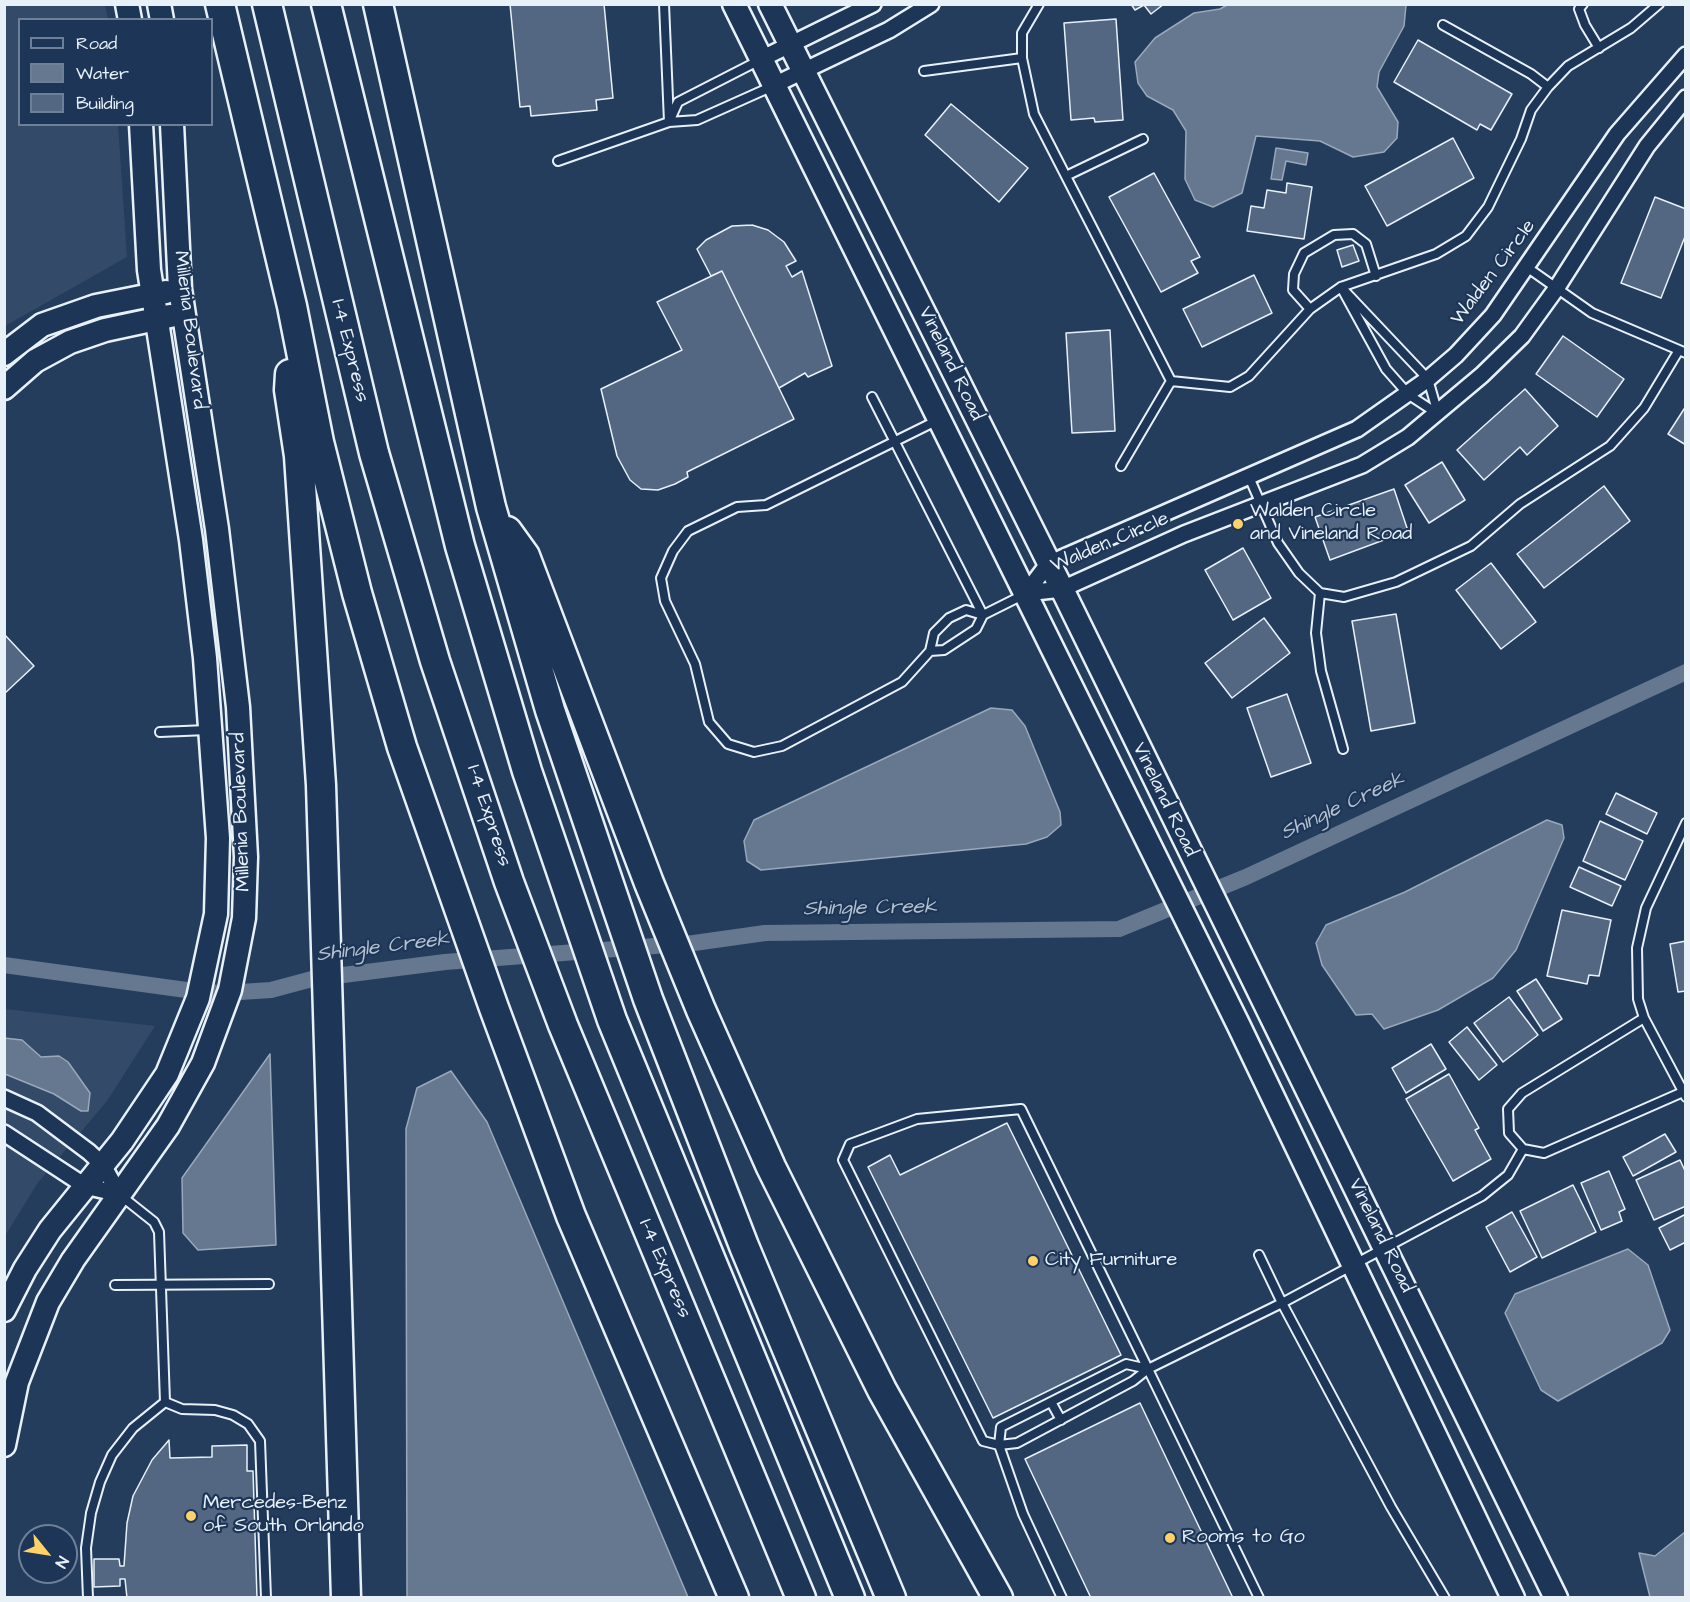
<!DOCTYPE html>
<html>
<head>
<meta charset="utf-8">
<style>
	body { margin:0 }
	#map { position:relative; width:1690px; height:1602px; overflow:hidden; background:#253d5d; font-family:"Architects Daughter",sans-serif }
	canvas { display:block }
	.frame { position:absolute; inset:0; border:6px solid #e8f1f8; pointer-events:none }
	.legend { position:absolute; left:18px; top:18px; width:195px; height:108px; box-sizing:border-box; background:#1d3557; border:2px solid #6e8097; margin:0; padding:8px 10px; list-style:none; font-size:18px; color:#e8f1f8 }
	.legend li { display:flex; align-items:center; gap:12px; height:30px }
	.legend b { width:30px; border:2px solid #6e8097 }
	.north { position:absolute; left:18px; top:1524px; width:60px; height:60px; box-sizing:border-box; background:#1d3557; border:2px solid #6e8097; border-radius:50%; rotate:120deg; font-size:16px; font-weight:700; line-height:24px; text-align:center; color:#e8f1f8 }
	.north::after { content:''; display:block; margin:auto; width:21px; height:27px; background:#ffd166; clip-path:polygon(50% 0,100% 100%,50% 72%,0 100%) }
</style>
</head>
<body>
<div id="map">
<canvas width="1690" height="1602"></canvas>
<div class="frame"></div>
<ul class="legend">
<li><b style="height:8px;background:#1d3557"></b>Road</li>
<li><b style="height:16px;background:#657890"></b>Water</li>
<li><b style="height:16px;background:#536782"></b>Building</li>
</ul>
<div class="north">N</div>
</div>
<script>
const g = document.querySelector('canvas').getContext('2d');
g.lineJoin = 'round';
function paint(path, color) {
  g.fillStyle = color;
  g.fill(path, 'evenodd');
}
function poly(rows) {
  const path = new Path2D();
  for (const r of rows) {
    path.moveTo(r[0], r[1]);
    for (let i = 2; i < r.length; i += 2) path.lineTo(r[i], r[i + 1]);
  }
  return path;
}
function stroke(path, color, width, dash) {
  g.strokeStyle = color;
  g.lineWidth = width;
  g.lineCap = dash ? 'butt' : 'round';
  g.setLineDash(dash || []);
  g.stroke(path);
}
function drawText(font, color, halo, rows, align = 'center') {
  g.font = font + ' "Architects Daughter",sans-serif';
  g.lineWidth = 4.5;
  g.setLineDash([]);
  g.textBaseline = 'middle';
  g.strokeStyle = halo;
  g.fillStyle = color;
  for (const [text, x, y, turn = 0] of rows) {
    g.save();
    g.translate(x, y);
    g.rotate((+turn || 0) * Math.PI / 180);
    g.textAlign = isNaN(turn) ? turn : align;
    if (halo) g.strokeText(text, 0, 0);
    g.fillText(text, 0, 0);
    g.restore();
  }
}
paint(poly([
	[5,4,105,5,108,19,20,20,20,124,118,125,127,257,5,326],
	[5,1009,155,1026,107,1101,37,1184,5,1236]
]), '#334a68');
const water = poly([
	[1227,5,1406,5,1404,26,1379,72,1377,87,1398,122,1397,138,1384,152,1353,157,1320,141,1256,136,1242,193,1213,207,1195,200,1185,179,1186,131,1173,110,1147,96,1138,83,1135,62,1155,38,1194,13,1220,9,1227,5],
	[1276,148,1308,153,1306,165,1286,161,1282,180,1271,179,1276,148],
	[991,708,1012,710,1025,726,1060,812,1061,825,1047,837,1026,844,761,870,747,861,744,841,754,820,991,708],
	[1547,820,1562,825,1564,838,1516,950,1493,978,1438,1010,1384,1029,1372,1014,1356,1015,1322,965,1316,943,1326,925,1405,892,1547,820],
	[4,1038,22,1040,41,1057,59,1056,68,1062,90,1093,88,1111,81,1111,54,1094,5,1074,4,1038],
	[270,1054,276,1245,198,1250,183,1233,182,1178,270,1054],
	[451,1071,487,1122,688,1597,407,1597,406,1129,417,1088,451,1071],
	[1628,1249,1648,1265,1670,1330,1662,1343,1558,1401,1541,1390,1505,1313,1515,1294,1628,1249],
	[1685,1532,1685,1597,1650,1597,1639,1553,1655,1556,1685,1532]
]);
paint(water, '#657890');
stroke(water, '#99a8ba', 1.5);
stroke(poly([
	[4,965,201,992,225,993,271,990,312,979,445,962,694,943,765,933,1119,929,1246,877,1686,672]
]), '#657890', 16);
const building = poly([
	[510,4,604,4,613,98,596,100,597,110,531,116,530,106,520,107,510,4],
	[1131,4,1164,4,1151,14,1144,5,1135,10,1131,4],
	[1116,19,1123,120,1095,122,1094,118,1071,120,1064,23,1116,19],
	[1418,40,1512,94,1491,130,1480,124,1477,130,1394,82,1418,40],
	[951,104,1028,168,999,202,925,135,951,104],
	[1453,138,1474,178,1387,226,1365,186,1453,138],
	[1154,173,1200,257,1191,261,1198,273,1161,292,1109,197,1154,173],
	[1287,183,1312,187,1304,239,1247,231,1251,206,1264,208,1267,190,1286,193,1287,183],
	[1655,197,1686,209,1686,234,1661,298,1621,283,1655,197],
	[752,225,768,230,784,242,796,261,786,266,792,277,802,271,832,366,808,377,805,373,779,388,722,271,711,276,697,249,706,240,732,226,752,225],
	[1353,245,1359,261,1342,267,1337,250,1353,245],
	[722,271,794,419,687,472,688,477,675,484,658,490,641,489,630,480,617,456,601,389,682,350,657,302,722,271],
	[1254,275,1272,313,1202,347,1183,309,1254,275],
	[1110,330,1115,431,1072,433,1066,333,1110,330],
	[1563,336,1624,379,1597,417,1536,374,1563,336],
	[1525,389,1558,426,1527,455,1520,447,1484,480,1457,450,1525,389],
	[1686,406,1686,445,1668,434,1686,406],
	[1442,462,1465,500,1429,523,1405,485,1442,462],
	[1604,486,1630,521,1544,588,1517,554,1604,486],
	[1394,489,1408,531,1330,560,1315,517,1394,489],
	[1243,548,1271,598,1233,620,1205,570,1243,548],
	[1491,563,1536,622,1501,649,1456,590,1491,563],
	[1396,614,1415,723,1371,731,1352,621,1396,614],
	[1264,618,1290,653,1232,698,1205,663,1264,618],
	[4,634,34,666,4,694,4,634],
	[1287,694,1311,763,1271,777,1247,708,1287,694],
	[1616,793,1657,813,1647,834,1606,814,1616,793],
	[1600,821,1643,841,1625,880,1583,861,1600,821],
	[1579,867,1621,886,1612,906,1570,887,1579,867],
	[1562,910,1611,920,1599,976,1589,975,1587,984,1547,976,1562,910],
	[1686,941,1686,991,1678,992,1670,944,1686,941],
	[1536,979,1562,1019,1543,1031,1517,991,1536,979],
	[1509,997,1538,1035,1503,1062,1474,1023,1509,997],
	[1467,1027,1497,1065,1479,1080,1449,1042,1467,1027],
	[1431,1044,1446,1069,1406,1093,1392,1068,1431,1044],
	[1449,1074,1479,1128,1475,1130,1491,1159,1453,1181,1406,1099,1449,1074],
	[1007,1123,1121,1355,993,1418,868,1167,890,1155,900,1175,1007,1123],
	[1665,1134,1676,1152,1633,1176,1623,1157,1665,1134],
	[1680,1160,1686,1173,1686,1206,1654,1220,1636,1180,1680,1160],
	[1609,1171,1625,1209,1619,1212,1622,1221,1601,1230,1581,1183,1609,1171],
	[1573,1185,1596,1232,1542,1258,1520,1211,1573,1185],
	[1512,1212,1537,1257,1510,1272,1486,1227,1512,1212],
	[1686,1214,1686,1242,1670,1250,1659,1228,1686,1214],
	[1140,1403,1233,1598,1091,1598,1025,1459,1140,1403],
	[169,1440,170,1458,212,1457,212,1446,247,1445,247,1471,253,1471,257,1598,127,1598,125,1579,120,1579,120,1586,94,1587,94,1559,119,1559,120,1566,124,1566,127,1523,133,1496,152,1460,169,1440]
]);
paint(building, '#536782');
stroke(building, '#e8f1f8', 1.5);
const lane = poly([
	[1039,4,1022,33,1022,58,1034,114,1171,381,1230,387,1249,376,1310,309,1341,287,1436,254,1466,236,1488,207,1521,139,1531,110,1548,87,1568,66,1631,28,1659,4],
	[1583,4,1579,9,1585,25,1599,48],
	[1443,25,1531,74,1548,87],
	[760,60,678,102,669,122,697,120,773,86],
	[924,71,1022,58],
	[558,161,669,122,664,4],
	[1066,176,1143,139],
	[1528,268,1592,313,1686,353],
	[1341,287,1428,379,1438,414,1409,395,1386,369,1341,287],
	[1310,309,1293,290,1294,274,1304,253,1334,235,1353,234,1366,244,1376,276],
	[872,397,983,615],
	[936,421,766,505,737,507,688,531,673,551,661,578,665,601,695,664,709,722,728,744,754,752,782,746,902,682,930,651,934,633,949,618,966,610,983,615],
	[1121,466,1171,381],
	[1249,477,1278,543,1299,573,1320,593,1344,597,1396,582,1471,546,1520,504,1610,446,1644,408,1679,350],
	[1320,593,1316,633,1321,671,1343,749],
	[930,651,944,650,976,629,983,615,1023,595],
	[160,732,207,730],
	[1686,823,1646,908,1637,948,1638,999,1644,1018,1686,1097],
	[1644,1018,1522,1093,1508,1109,1509,1133,1523,1149,1544,1153,1683,1092],
	[115,1285,269,1284],
	[1148,1369,1133,1381,1017,1443,999,1445,1001,1427,1126,1364,1148,1369,1259,1598],
	[165,1402,182,1409,215,1410,233,1415,248,1424,260,1441,266,1598],
	[1051,1402,1061,1420],
	[88,1598,86,1548,91,1513,100,1482,112,1455,133,1428,165,1402,159,1232,154,1222,120,1195],
	[1062,1598,1023,1514,999,1445,983,1441,843,1160,850,1144,917,1119,1021,1109,1148,1369,1282,1303,1259,1255],
	[1445,1598,1391,1507,1282,1303,1482,1196,1508,1175,1523,1149]
]);
const street = poly([
	[761,59,873,4],
	[774,85,889,30,931,4],
	[1026,593,1048,564,1357,429,1428,379,1456,355,1493,315,1617,134,1686,55],
	[1026,593,1062,589,1184,534,1362,465,1408,437,1482,375,1522,336,1556,289,1647,146,1686,98],
	[4,1098,37,1113,89,1152,103,1165,119,1194],
	[4,1133,85,1186,119,1194]
]);
const secondary = poly([
	[127,4,130,20],
	[159,4,162,20],
	[734,4,1238,1024,1513,1598],
	[770,4,1062,589,1556,1598],
	[4,354,42,325,96,306,166,292],
	[4,388,35,361,70,342,105,330,170,316],
	[4,1310,25,1269,50,1230,122,1141,167,1074,198,998,216,914,218,838,205,658,191,540,149,270,141,124],
	[4,1445,17,1382,48,1302,73,1260,168,1126,203,1063,230,990,244,918,246,857,238,707,217,529,180,289,172,124]
]);
const highway = poly([
	[220,4,292,306,319,442,357,593,402,747,494,1008,571,1216,734,1598],
	[267,4,374,453,435,661,509,882,563,1025,801,1598],
	[326,4,460,546,527,771,612,1020,850,1598],
	[378,4,491,507,550,710,648,999,744,1246,891,1598],
	[290,374,289,390,299,456,321,785,346,1598],
	[507,531,525,556,649,883,701,1010,771,1167,882,1390,998,1598]
]);
stroke(lane, '#e8f1f8', 12);
stroke(street, '#e8f1f8', 20);
stroke(secondary, '#e8f1f8', 27);
stroke(highway, '#e8f1f8', 33);
stroke(lane, '#1d3557', 8);
stroke(street, '#1d3557', 15);
stroke(secondary, '#1d3557', 22);
stroke(highway, '#1d3557', 28);
for (const [x, y, r, color] of [
	[1238,524,6,"#ffd166"],
	[1033,1261,6,"#ffd166"],
	[191,1516,6,"#ffd166"],
	[1170,1538,6,"#ffd166"]
]) {
  const dot = new Path2D();
  dot.arc(x, y, r, 0, 2 * Math.PI);
  g.fillStyle = color;
  g.fill(dot);
  stroke(dot, '#1d3557', 2);
}
drawText('20px', '#e8f1f8', '#1d3557', [
	["Walden Circle",1494,273,-53],
	["Millenia Boulevard",189,330,83],
	["I-4 Express",349,351,76],
	["Vineland Road",950,364,64],
	["Walden Circle",1110,543,-23],
	["Vineland Road",1164,800,64],
	["Millenia Boulevard",242,812,-92],
	["I-4 Express",488,816,72],
	["Vineland Road",1380,1236,64],
	["I-4 Express",664,1269,67]
]);
drawText('20px', '#e8f1f8', '#1d3557', [
	["Walden Circle",1250,512],
	["and Vineland Road",1250,535],
	["City Furniture",1045,1261],
	["Mercedes-Benz",203,1504],
	["of South Orlando",203,1527],
	["Rooms to Go",1182,1538]
], 'left');
drawText('italic 21px', '#b4c1ce', '#1d3557', [
	["Shingle Creek",1343,807,-25],
	["Shingle Creek",870,909,-1],
	["Shingle Creek",383,948,-7]
]);
</script>
</body>
</html>
